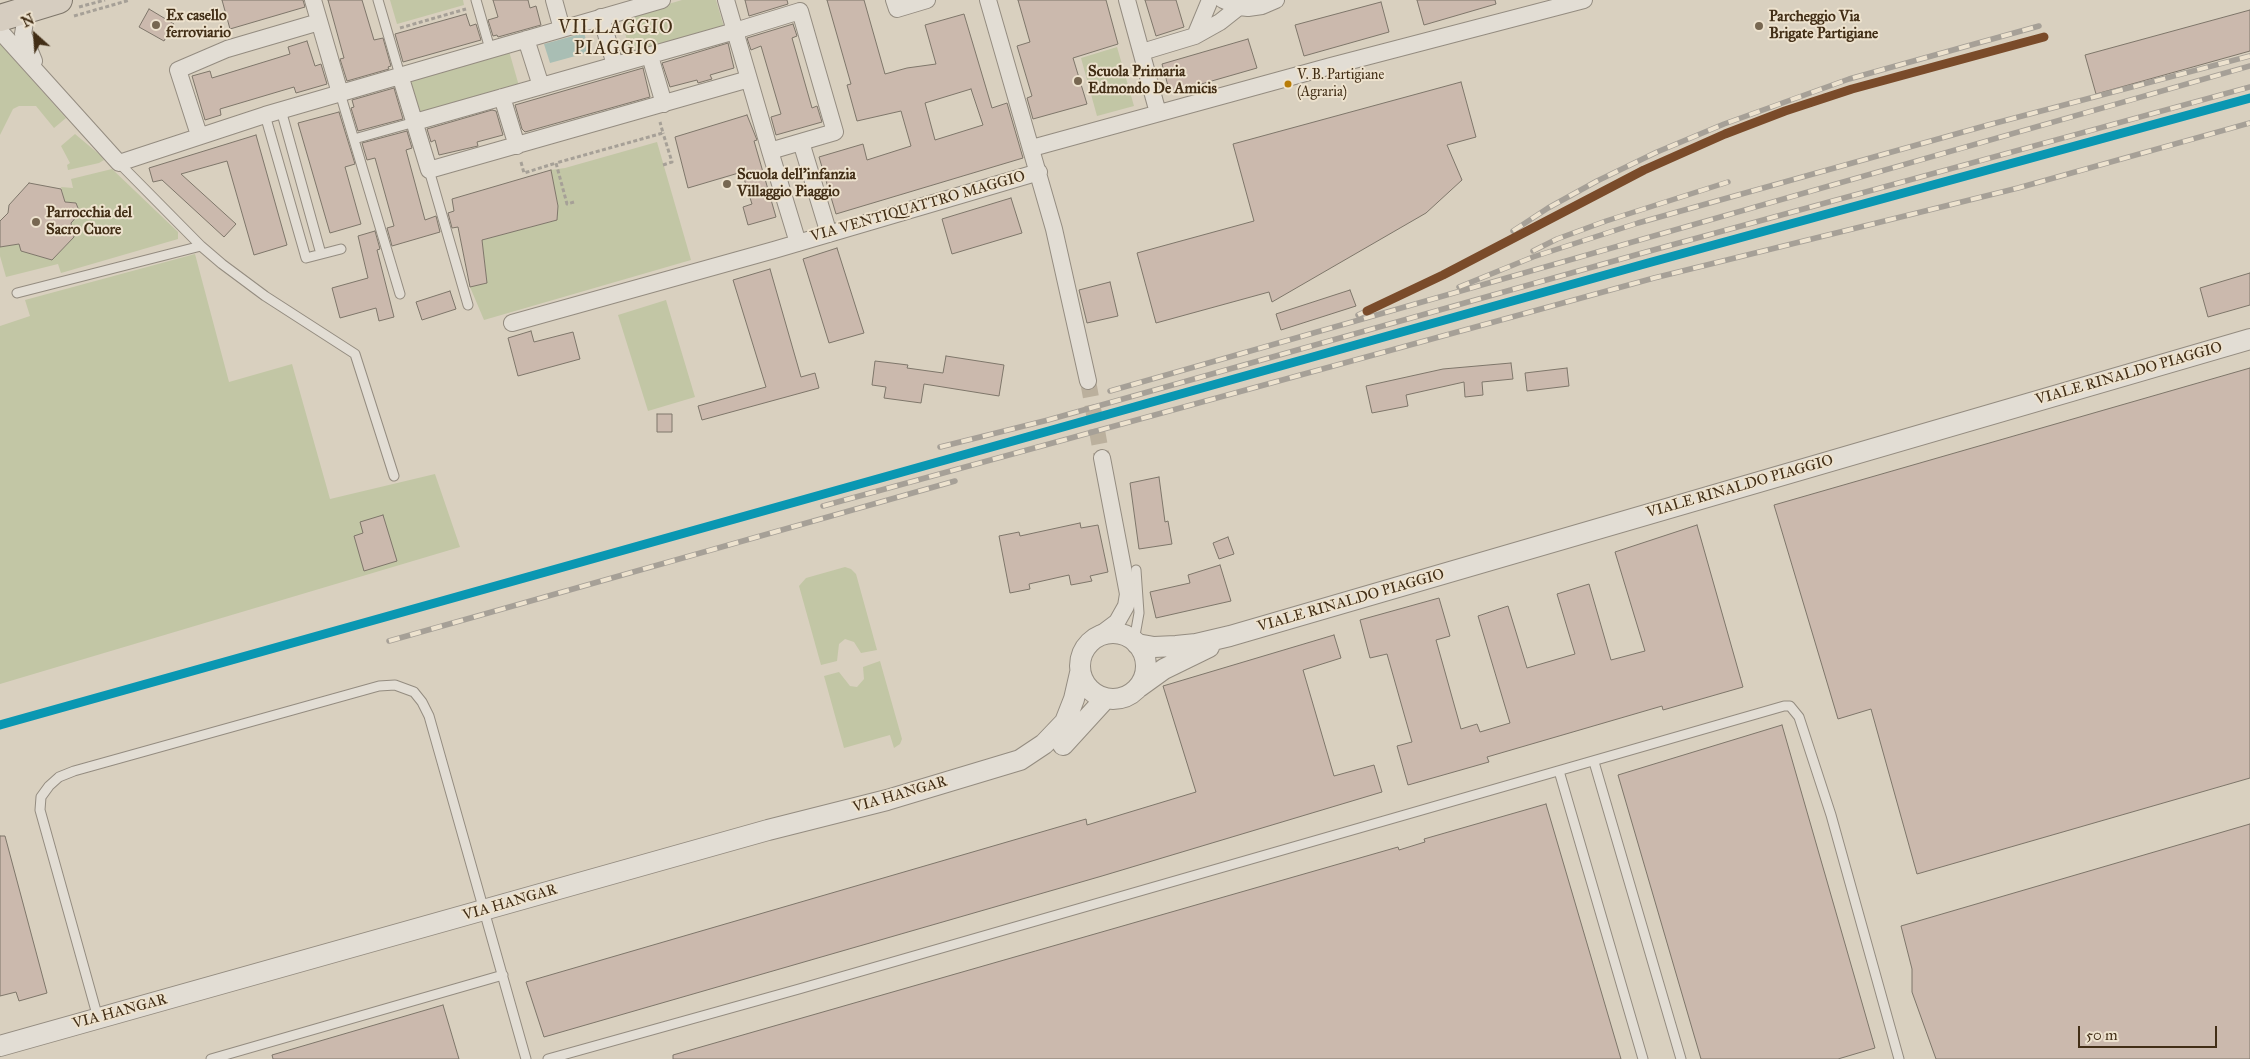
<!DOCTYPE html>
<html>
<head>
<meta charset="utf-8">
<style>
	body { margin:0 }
	#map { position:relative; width:2250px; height:1059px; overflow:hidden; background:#d9d0bf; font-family:"IM FELL Great Primer",serif }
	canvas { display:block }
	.north { position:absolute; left:10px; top:10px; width:50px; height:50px; -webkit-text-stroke:4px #ede2ce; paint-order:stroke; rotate:334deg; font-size:14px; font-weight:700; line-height:20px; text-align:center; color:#422e16 }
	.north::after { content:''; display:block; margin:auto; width:18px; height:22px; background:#422e16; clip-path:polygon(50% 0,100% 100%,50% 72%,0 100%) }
	.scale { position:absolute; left:2078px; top:1026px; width:139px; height:22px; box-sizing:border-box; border:2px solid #422e16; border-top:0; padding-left:6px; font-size:15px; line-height:18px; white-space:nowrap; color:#422e16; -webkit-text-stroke:4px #ede2ce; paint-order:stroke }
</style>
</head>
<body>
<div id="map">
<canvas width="2250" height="1059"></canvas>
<div class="north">N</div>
<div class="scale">50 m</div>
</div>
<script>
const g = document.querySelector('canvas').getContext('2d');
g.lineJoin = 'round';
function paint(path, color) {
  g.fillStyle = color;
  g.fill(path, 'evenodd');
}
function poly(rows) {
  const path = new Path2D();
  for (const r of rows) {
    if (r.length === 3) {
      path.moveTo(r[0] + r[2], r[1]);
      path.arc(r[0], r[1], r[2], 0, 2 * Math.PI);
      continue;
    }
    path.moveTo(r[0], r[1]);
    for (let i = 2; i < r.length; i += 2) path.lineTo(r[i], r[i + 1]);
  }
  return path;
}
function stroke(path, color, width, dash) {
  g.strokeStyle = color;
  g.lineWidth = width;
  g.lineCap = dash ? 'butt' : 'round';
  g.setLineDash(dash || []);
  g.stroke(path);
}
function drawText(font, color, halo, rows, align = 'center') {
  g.font = font + ' "IM FELL Great Primer",serif';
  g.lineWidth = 4;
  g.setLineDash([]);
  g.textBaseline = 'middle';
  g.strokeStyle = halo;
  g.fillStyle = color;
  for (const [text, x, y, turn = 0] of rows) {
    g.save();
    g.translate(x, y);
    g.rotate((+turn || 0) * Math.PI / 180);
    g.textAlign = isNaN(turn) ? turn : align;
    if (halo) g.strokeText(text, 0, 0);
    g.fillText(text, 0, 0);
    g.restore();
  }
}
paint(poly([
	[390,0,463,0,464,5,397,24],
	[682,0,716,0,724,27,631,55,621,18],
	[0,44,66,118,54,128,36,106,19,106,13,109,0,135],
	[1117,47,1134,106,1097,116,1081,58],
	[509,51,519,86,419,115,408,80],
	[75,134,100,155,104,160,99,163,68,170,67,165,70,163,61,146],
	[657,142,691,260,484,320,470,287,487,283,482,240,557,220,558,206,551,170,565,168],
	[112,169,178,232,178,239,61,273,58,264,6,277,0,256,0,247,19,244,21,251,52,260,74,237,71,223,76,203,65,202,61,187,73,188,71,179],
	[195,254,229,382,292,364,330,499,435,474,460,547,0,684,0,326,30,316,25,300],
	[666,300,695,397,648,411,618,315],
	[845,567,851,569,856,574,877,650,861,653,854,642,845,639,839,644,837,661,821,665,799,586,806,578],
	[880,661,902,739,900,744,894,748,890,735,844,748,824,676,839,672,850,686,857,687,864,679,863,667]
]), '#c2c6a5');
paint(poly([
	[584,33,590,52,550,63,544,44]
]), '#a9beb4');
const building = poly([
	[222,0,303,0,305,7,230,29,222,0],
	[328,0,362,0,374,40,383,38,391,66,388,67,389,69,347,81,340,59,344,58,328,0],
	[493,0,528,0,530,8,536,6,541,25,498,37,497,35,493,36,488,20,498,17,493,0],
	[745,0,787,0,788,4,749,16,745,0],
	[827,0,864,0,885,74,907,68,936,64,925,25,964,14,992,108,1007,103,1023,158,836,214,819,157,863,144,867,160,911,146,901,111,857,121,847,85,851,84,827,0],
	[971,89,983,125,935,140,925,103,971,89],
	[1018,0,1106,0,1118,44,1073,58,1087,104,1033,119,1027,98,1032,96,1017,46,1030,42,1018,0],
	[1145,0,1176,0,1184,27,1156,36,1145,0],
	[1417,0,1495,0,1496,4,1424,25,1417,0],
	[1381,2,1389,32,1304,56,1295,25,1381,2],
	[149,9,174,24,164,41,139,27,149,9],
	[2250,10,2250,51,2096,94,2085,55,2250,10],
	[466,14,470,26,476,24,481,40,403,62,395,34,466,14],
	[793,24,797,36,792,38,812,108,817,106,822,122,776,135,771,117,781,114,761,46,751,50,747,38,793,24],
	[1248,39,1257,68,1170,93,1162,64,1248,39],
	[307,41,315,66,321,64,327,84,296,93,294,87,220,109,221,115,205,120,192,76,210,71,212,78,290,54,288,47,307,41],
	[728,43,734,68,710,75,712,79,698,83,697,80,670,87,662,63,728,43],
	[643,68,650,97,525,132,522,129,515,105,643,68],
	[1461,82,1476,137,1447,145,1462,180,1426,213,1272,302,1269,292,1156,323,1137,253,1254,221,1233,144,1461,82],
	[394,88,403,119,358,131,351,108,354,107,352,100,394,88],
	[492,110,496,111,503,135,477,142,478,146,439,155,435,140,431,142,427,129,492,110],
	[339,112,355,164,345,167,361,224,330,233,298,123,339,112],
	[747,115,757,140,754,141,776,217,748,225,743,207,752,204,742,172,688,188,675,137,747,115],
	[407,131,412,148,406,150,425,220,436,216,440,232,392,246,387,228,394,226,375,158,367,160,362,143,407,131],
	[256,135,287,245,254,255,227,161,181,174,236,224,224,237,162,180,153,182,149,168,256,135],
	[551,170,558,206,557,220,482,240,487,283,470,287,458,227,452,228,448,213,454,211,452,199,551,170],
	[29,183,61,189,65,202,76,203,80,213,71,223,74,237,52,260,21,251,19,244,0,247,0,221,8,213,9,205,29,183],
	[1011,198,1022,233,952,254,942,219,1011,198],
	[375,231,380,249,377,250,394,317,379,321,376,308,340,318,332,288,368,278,358,236,375,231],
	[837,248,864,333,829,343,803,259,837,248],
	[770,269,801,377,815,373,819,388,702,420,698,406,766,387,733,280,770,269],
	[2250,273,2250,305,2208,317,2200,288,2250,273],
	[1110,282,1118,316,1087,323,1079,290,1110,282],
	[1350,290,1356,306,1281,330,1276,314,1350,290],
	[450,291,456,309,422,320,416,302,450,291],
	[531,331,534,342,573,332,580,359,518,376,508,338,531,331],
	[946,356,1004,365,999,396,924,384,921,403,884,398,886,387,872,385,875,361,908,365,907,368,943,373,946,356],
	[1511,363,1513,379,1482,382,1483,395,1465,397,1464,382,1406,395,1408,406,1372,413,1366,386,1443,369,1511,363],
	[1567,368,1569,386,1527,391,1525,373,1567,368],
	[2250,368,2250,778,1917,874,1871,709,1838,719,1774,505,2250,368],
	[657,414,672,414,672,432,657,432,657,414],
	[1159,477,1165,522,1168,521,1172,544,1139,549,1130,483,1159,477],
	[383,515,397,561,364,571,354,536,363,533,360,522,383,515],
	[1080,523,1081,528,1098,525,1108,572,1090,576,1092,581,1071,585,1069,575,1029,584,1030,589,1010,593,999,536,1019,532,1020,536,1080,523],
	[1697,525,1743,687,1663,710,1662,706,1487,757,1489,762,1408,785,1397,746,1412,742,1387,654,1370,658,1360,620,1439,598,1450,636,1436,640,1461,729,1477,724,1480,732,1510,723,1478,616,1508,606,1527,668,1575,654,1557,594,1589,584,1611,660,1645,651,1615,552,1697,525],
	[1228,537,1234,554,1219,559,1213,543,1228,537],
	[1220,565,1231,601,1156,618,1150,592,1190,583,1188,575,1220,565],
	[1334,635,1341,658,1303,670,1334,776,1374,765,1382,792,1102,876,544,1037,526,982,1086,819,1087,825,1196,792,1163,686,1334,635],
	[1782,725,1875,1048,1838,1059,1701,1059,1618,775,1782,725],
	[1546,804,1621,1059,673,1059,673,1055,1398,847,1399,850,1425,842,1424,839,1546,804],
	[2250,824,2250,1059,1936,1059,1912,992,1912,969,1901,926,2250,824],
	[0,836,5,836,47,993,19,1001,16,992,0,996,0,836],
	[443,1005,459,1059,273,1059,272,1055,443,1005]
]);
paint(building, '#cbb9ad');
stroke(building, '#7e766a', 1);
stroke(poly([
	[1088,381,1102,458]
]), '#bbb09d', 16, [16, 8]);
const service = poly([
	[378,0,400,75],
	[476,0,490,49],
	[340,93,400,294],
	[281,110,321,254],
	[265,115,306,258,341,249],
	[354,139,415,122],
	[119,163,201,246,222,264,265,296,355,354,394,476],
	[429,170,468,305],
	[17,293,201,246],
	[1134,641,1139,613,1136,570],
	[1594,762,1681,1059],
	[1559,771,1643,1059],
	[98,1018,40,810,41,797,49,786,59,777,74,771,379,686,395,685,414,692,422,702,429,716,526,1059],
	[211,1059,503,975],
	[548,1059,799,989,1784,706,1790,706,1799,717,1831,815,1899,1059]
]);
const minor = poly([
	[313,0,340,93],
	[554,0,562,29],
	[894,0,897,9,927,0],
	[988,0,1054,229,1088,381],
	[1127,0,1158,113],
	[1223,0,1239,7,1248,8,1262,6,1276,0],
	[27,10,23,34,34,61],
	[601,17,615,65],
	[0,31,119,163,265,115,662,0],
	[1195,36,1210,0],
	[526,39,541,86],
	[1142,52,1195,36,1220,22,1239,7],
	[650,56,664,104],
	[400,75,429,170,749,79],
	[502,97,517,146],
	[415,122,735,31,726,0],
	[199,135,178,70,227,49,319,22],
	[801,142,829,234],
	[1032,148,1331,66,1584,0],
	[770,151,835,132,800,11,735,31,770,151,798,243],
	[512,323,774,250,1039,172],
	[1097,637,1117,622,1126,606,1128,594,1102,458]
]);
const tertiary = poly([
	[1113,666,33],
	[1137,644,1154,647,1176,646,1196,644,1230,636,2250,339],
	[1139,687,1164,669,1209,647],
	[1063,745,1105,699],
	[0,1046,768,830,887,800,1020,760,1044,744,1065,722,1074,699,1080,673]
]);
const primary = poly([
	[0,18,59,0]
]);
stroke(service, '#948c80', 11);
stroke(minor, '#948c80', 18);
stroke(tertiary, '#948c80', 22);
stroke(primary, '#7e766a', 28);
stroke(poly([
	[79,7,105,0],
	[74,16,130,0],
	[400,28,466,9],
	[521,162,524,173,556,163],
	[663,165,672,162,663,133],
	[574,202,567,204,556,163,663,133,660,122]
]), '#a6a097', 3, [4, 2.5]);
stroke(service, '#e2ddd4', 9);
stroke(minor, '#e2ddd4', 16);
stroke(tertiary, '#e2ddd4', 20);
stroke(primary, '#d6cdc0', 26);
const rail = poly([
	[1513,231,1548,208,1597,181,1657,152,1724,124,1849,79,2039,26],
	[1533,251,1557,239,1606,221,1728,182],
	[1459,287,1533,257,1638,223,1988,125,2250,56],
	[1358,315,1443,275,1644,170,1725,134,1785,111,1852,89,2044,37],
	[1110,391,2250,66],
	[940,447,1048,420,1646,252,2250,87],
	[823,506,1654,278,2018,188,2250,123],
	[389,641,955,481],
	[0,725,1648,263,2250,98]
]);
stroke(rail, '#a6a097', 5.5);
stroke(rail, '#ede2ce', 4, [11]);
stroke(poly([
	[0,725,1648,263,2250,98]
]), '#0a97b2', 9);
stroke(poly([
	[1367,311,1443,275,1644,170,1725,134,1785,111,1852,89,2044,37]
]), '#7a4b2a', 9);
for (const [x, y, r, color] of [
	[156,25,5,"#776751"],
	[1759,26,5,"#776751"],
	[1078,81,5,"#776751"],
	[1288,84,4.5,"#b87c08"],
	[727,184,5,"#776751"],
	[36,222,5,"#776751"]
]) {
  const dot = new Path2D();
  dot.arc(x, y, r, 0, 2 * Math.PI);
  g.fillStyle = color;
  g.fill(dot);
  stroke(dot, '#ede2ce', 2);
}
drawText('14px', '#422e16', '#ede2ce', [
	["V. B. Partigiane",1297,76],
	["(Agraria)",1297,93]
], 'left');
drawText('bold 15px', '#422e16', '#ede2ce', [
	["Ex casello",166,16],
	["ferroviario",166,33],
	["Parcheggio Via",1769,17],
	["Brigate Partigiane",1769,34],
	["Scuola Primaria",1088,72],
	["Edmondo De Amicis",1088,89],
	["Scuola dell'infanzia",737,175],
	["Villaggio Piaggio",737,192],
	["Parrocchia del",46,213],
	["Sacro Cuore",46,230]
], 'left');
drawText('15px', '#422e16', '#ede2ce', [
	["VIA VENTIQUATTRO MAGGIO",918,207,-16],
	["VIALE RINALDO PIAGGIO",2129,374,-16],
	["VIALE RINALDO PIAGGIO",1740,487,-16],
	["VIALE RINALDO PIAGGIO",1351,601,-16],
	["VIA HANGAR",900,795,-16],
	["VIA HANGAR",510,903,-16],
	["VIA HANGAR",120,1012,-15]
]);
g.letterSpacing = '1px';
drawText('18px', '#422e16', '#ede2ce', [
	["VILLAGGIO",616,29],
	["PIAGGIO",616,50]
]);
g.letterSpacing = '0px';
</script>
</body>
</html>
